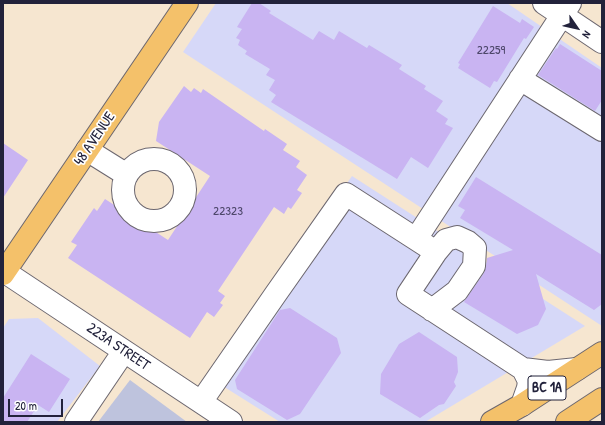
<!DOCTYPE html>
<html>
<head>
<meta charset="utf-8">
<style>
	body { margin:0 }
	#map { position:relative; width:605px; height:425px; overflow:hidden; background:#f6e6d0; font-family:"Patrick Hand",sans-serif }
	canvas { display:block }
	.frame { position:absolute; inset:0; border:4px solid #22223b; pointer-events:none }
	.north { position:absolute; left:557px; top:8px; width:40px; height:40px; -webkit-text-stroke:3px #fff; paint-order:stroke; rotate:124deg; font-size:11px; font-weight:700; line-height:16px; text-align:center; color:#22223b }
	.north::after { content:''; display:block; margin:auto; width:14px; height:18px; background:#22223b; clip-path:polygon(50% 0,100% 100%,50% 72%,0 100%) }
	.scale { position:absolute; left:8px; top:399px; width:55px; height:18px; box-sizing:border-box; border:2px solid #22223b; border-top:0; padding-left:5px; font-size:12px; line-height:14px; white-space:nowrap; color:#22223b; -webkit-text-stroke:3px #fff; paint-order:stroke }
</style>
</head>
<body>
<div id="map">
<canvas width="605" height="425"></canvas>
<div class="frame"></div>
<div class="north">N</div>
<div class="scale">20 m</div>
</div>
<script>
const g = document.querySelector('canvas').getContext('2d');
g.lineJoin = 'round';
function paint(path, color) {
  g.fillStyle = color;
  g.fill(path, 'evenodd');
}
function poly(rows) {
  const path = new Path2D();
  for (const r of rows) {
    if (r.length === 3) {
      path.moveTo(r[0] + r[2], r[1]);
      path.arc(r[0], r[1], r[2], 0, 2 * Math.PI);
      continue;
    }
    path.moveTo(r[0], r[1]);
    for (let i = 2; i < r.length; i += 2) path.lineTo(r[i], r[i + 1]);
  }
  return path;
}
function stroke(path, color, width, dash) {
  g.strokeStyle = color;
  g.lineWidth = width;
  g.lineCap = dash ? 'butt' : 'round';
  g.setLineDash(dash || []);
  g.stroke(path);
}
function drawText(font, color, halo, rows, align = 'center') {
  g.font = font + ' "Patrick Hand",sans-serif';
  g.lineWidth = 3.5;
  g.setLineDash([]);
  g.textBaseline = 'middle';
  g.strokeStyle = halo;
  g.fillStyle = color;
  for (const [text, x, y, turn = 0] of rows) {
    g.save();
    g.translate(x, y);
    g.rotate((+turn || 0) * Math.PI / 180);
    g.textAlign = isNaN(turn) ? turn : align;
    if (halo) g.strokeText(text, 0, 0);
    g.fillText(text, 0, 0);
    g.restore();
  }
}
paint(poly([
	[216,3,507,3,602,68,602,326,183,52],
	[352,176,585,326,425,422,280,422,210,378],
	[38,318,100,366,57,422,3,422,3,328,9,319]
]), '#d6d8f8');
paint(poly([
	[130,380,187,422,98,422]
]), '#bec3dd');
paint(poly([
	[252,3,259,3,271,11,269,13,313,40,319,31,334,40,339,31,367,48,369,45,402,65,399,69,426,86,424,89,443,101,436,111,448,119,445,124,453,128,428,168,411,157,397,179,271,102,276,95,269,90,275,80,266,75,270,69,245,54,247,51,238,45,240,40,236,38,242,29,237,27],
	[493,6,520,23,522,19,534,27,526,39,524,38,497,82,494,81,490,88,458,68,460,64,458,63],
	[560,44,602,71,602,100,595,111,538,75,556,48,557,49],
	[184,86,191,92,194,88,201,93,203,89,264,131,265,129,287,144,283,150,300,161,296,167,307,175,297,190,302,193,291,209,288,207,284,214,274,207,218,291,225,296,220,303,223,305,214,317,207,312,190,338,68,258,77,245,71,242,94,208,97,211,105,199,168,240,210,176,156,141,159,122],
	[3,143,28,160,3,198],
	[476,177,602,255,602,304,594,310,536,274,546,309,538,325,517,334,464,302,484,273,486,267,487,258,513,250,460,218,465,210,458,206],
	[290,308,337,338,341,353,300,414,287,420,237,389,235,380,280,310],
	[419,332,457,357,458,372,454,382,456,386,444,404,439,405,420,418,380,394,381,374,399,344],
	[31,354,70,379,49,412,38,405,27,422,3,422,3,398]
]), '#c9b4f2');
const minor = poly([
	[544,3,602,42],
	[520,79,602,130],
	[87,150,127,175],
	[154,190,31],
	[416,239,570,3],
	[5,272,231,422],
	[432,310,457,291,474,266,475,248,468,242,457,237,446,240,436,252],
	[523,369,548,372,577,369],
	[201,402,275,295,346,194,436,252,408,294,523,369,529,381,528,388,522,405],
	[76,422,124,351]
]);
const major = poly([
	[3,274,187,3],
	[492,422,522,405,602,353],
	[567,422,602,399]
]);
stroke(minor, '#6c676f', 24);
stroke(major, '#6c676f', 24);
stroke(minor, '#fff', 22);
stroke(major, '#f4c16a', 22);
drawText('13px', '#4c4669', null, [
	["22259",491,51],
	["22323",228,212]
]);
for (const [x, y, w] of [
	[547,388,38]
]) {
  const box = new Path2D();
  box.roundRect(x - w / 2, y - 12, w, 24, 3);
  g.fillStyle = '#fff';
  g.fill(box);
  stroke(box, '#22223b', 1);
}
drawText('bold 14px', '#22223b', null, [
	["BC 1A",547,388]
]);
drawText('15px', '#22223b', '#fff', [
	["48 AVENUE",95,139,-56],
	["223A STREET",118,347,34]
]);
</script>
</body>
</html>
